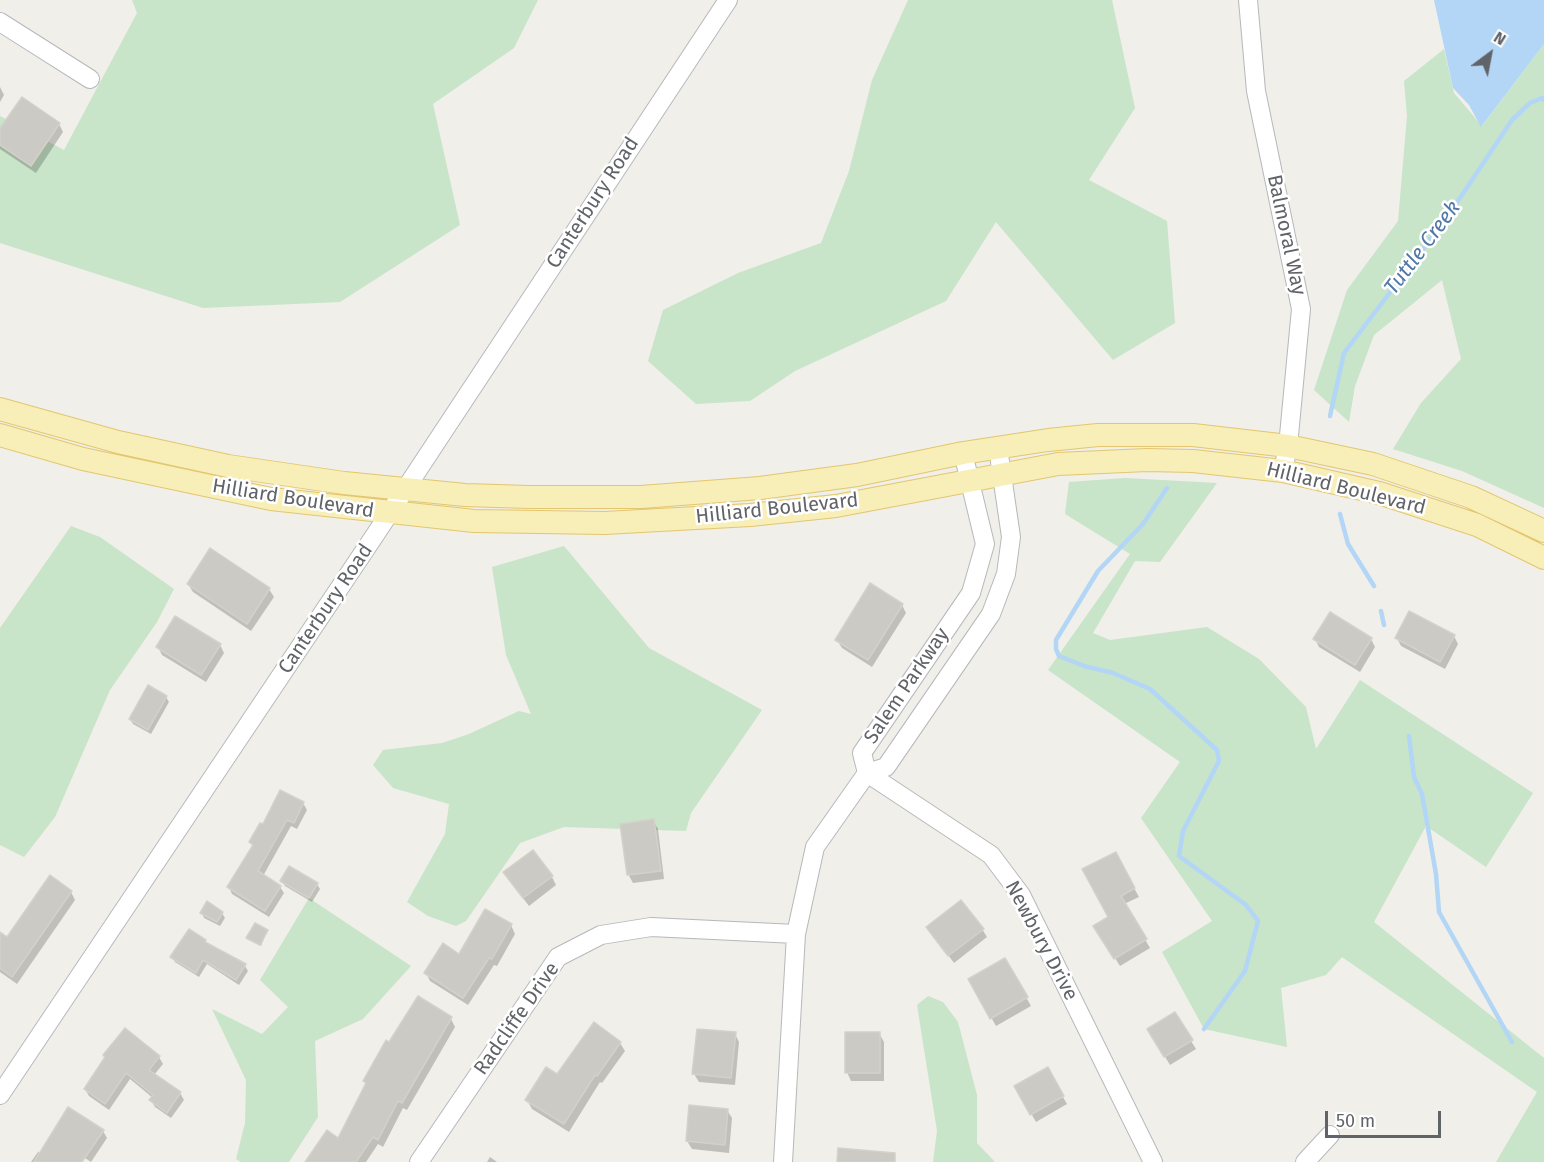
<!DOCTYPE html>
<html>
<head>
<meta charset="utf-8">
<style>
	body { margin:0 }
	#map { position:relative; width:1544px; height:1162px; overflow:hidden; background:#f0efe9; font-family:"Fira Sans",sans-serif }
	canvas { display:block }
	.north { position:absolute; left:1460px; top:24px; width:60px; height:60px; -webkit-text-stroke:4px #fff; paint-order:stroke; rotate:32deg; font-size:16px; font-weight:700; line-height:24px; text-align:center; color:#606367 }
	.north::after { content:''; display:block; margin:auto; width:21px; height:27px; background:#606367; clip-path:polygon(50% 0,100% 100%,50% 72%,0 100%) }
	.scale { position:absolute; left:1325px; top:1111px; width:116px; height:27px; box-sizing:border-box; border:3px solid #606367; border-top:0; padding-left:8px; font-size:18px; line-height:21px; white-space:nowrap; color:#606367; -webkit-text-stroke:4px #fff; paint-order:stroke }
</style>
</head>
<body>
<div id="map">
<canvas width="1544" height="1162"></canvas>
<div class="north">N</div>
<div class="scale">50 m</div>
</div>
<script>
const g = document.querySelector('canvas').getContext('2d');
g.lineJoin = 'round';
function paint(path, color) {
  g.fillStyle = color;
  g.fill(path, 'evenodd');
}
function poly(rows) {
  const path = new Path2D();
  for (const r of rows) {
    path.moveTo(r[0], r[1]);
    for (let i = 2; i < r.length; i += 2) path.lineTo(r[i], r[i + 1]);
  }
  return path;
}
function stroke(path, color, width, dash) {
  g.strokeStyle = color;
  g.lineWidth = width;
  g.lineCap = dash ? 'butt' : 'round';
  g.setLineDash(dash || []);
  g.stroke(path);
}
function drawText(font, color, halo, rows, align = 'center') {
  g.font = font + ' "Fira Sans",sans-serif';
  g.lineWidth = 5;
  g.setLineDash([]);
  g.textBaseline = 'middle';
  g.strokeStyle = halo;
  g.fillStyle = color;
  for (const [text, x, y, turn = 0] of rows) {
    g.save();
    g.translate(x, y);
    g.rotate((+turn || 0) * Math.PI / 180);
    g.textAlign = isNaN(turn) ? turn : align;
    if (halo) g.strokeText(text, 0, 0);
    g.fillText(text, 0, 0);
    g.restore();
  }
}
paint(poly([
	[132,0,538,0,514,48,433,104,460,225,340,302,203,308,0,243,0,116,64,150,137,13],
	[908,0,1112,0,1135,108,1089,180,1167,221,1175,323,1113,360,996,222,946,301,795,371,750,401,696,404,648,361,663,310,738,273,821,243,849,171,872,80],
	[1544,44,1544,508,1462,471,1393,449,1421,403,1461,359,1442,280,1374,335,1355,386,1349,422,1314,390,1347,290,1398,221,1407,116,1404,81,1444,49,1454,93,1482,126],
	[1125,478,1217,483,1160,562,1135,561,1093,633,1110,640,1207,627,1259,659,1306,707,1316,749,1360,680,1533,793,1486,867,1426,826,1374,922,1544,1058,1544,1162,1496,1162,1537,1092,1342,957,1326,975,1281,988,1287,1047,1204,1029,1162,952,1212,921,1141,818,1180,762,1048,670,1130,554,1065,514,1069,482],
	[71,526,100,537,174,589,157,622,110,690,55,817,24,857,0,845,0,628],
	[564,546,649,648,762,710,691,813,686,831,564,827,520,843,466,921,456,926,428,916,407,902,445,834,449,804,393,788,373,765,383,750,442,743,469,734,519,711,531,714,506,655,492,567],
	[309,898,411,966,363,1019,315,1041,318,1117,289,1162,241,1162,236,1159,245,1123,246,1080,212,1009,262,1034,288,1007,260,980],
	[928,996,943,1002,958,1022,977,1095,977,1143,995,1162,933,1162,937,1131,917,1005]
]), '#c8e4c9');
paint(poly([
	[1434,0,1544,0,1544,44,1481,127,1469,105,1453,88]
]), '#b3d6f6');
paint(poly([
	[0,87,4,95,0,102],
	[59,124,63,132,36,173,0,149,0,131],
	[211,550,269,589,274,597,251,631,193,592,188,584],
	[902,605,906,613,872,667,842,648,837,640],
	[1454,636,1458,644,1445,669,1401,646,1397,638],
	[1315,639,1371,639,1375,647,1360,672,1319,647],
	[220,645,224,653,206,682,162,655,158,647],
	[166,697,169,702,151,734,133,724,130,719],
	[303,803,307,810,297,829,291,826,263,876,280,887,284,893,269,917,232,894,229,887,254,847,251,842,263,826],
	[653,821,658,829,664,879,633,883,628,874],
	[1115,854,1139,897,1124,904,1150,948,1120,966,1095,926,1110,918],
	[552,877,556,885,529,906,510,881],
	[282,881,317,884,320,889,312,902,285,886],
	[71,892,75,900,17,984,0,972,0,934,7,939],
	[202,913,222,913,225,918,220,926,204,918],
	[511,925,515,934,497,966,494,965,468,1005,430,981,426,973],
	[928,928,982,929,987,937,954,963],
	[267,931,261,946,249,940],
	[172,957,229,959,245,966,248,971,239,985,207,964,199,977,175,962],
	[1005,960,1031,1006,996,1026,970,980],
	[1174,1014,1196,1049,1170,1065,1149,1030],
	[451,1019,455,1027,407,1110,403,1108,383,1147,378,1144,366,1162,311,1162,339,1140,367,1085,365,1081,390,1044],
	[594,1024,620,1043,625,1051,602,1083,600,1082,569,1132,532,1109,527,1100,557,1076],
	[879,1033,884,1042,884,1081,851,1081,847,1072],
	[735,1034,739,1042,735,1085,699,1082,694,1074],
	[159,1057,163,1064,154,1075,180,1093,184,1100,171,1118,155,1107,151,1100,153,1098,130,1079,109,1110,89,1096,85,1089],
	[1047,1069,1067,1104,1036,1122,1016,1087],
	[727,1110,732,1118,729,1153,692,1149,687,1141],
	[103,1131,107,1138,91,1162,82,1156,78,1162,31,1162,38,1152,41,1154],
	[490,1157,497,1162,487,1162]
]), '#0003');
stroke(poly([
	[1330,416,1344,353,1448,216,1512,120,1530,103,1542,98,1544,100],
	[1167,488,1143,524,1098,571,1056,640,1056,649,1059,656,1084,666,1113,673,1150,689,1217,750,1219,761,1183,831,1179,856,1246,905,1258,921,1245,971,1204,1029],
	[1340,514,1348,544,1374,586],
	[1381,611,1384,625],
	[1409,736,1414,777,1422,794,1436,874,1439,912,1512,1042]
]), '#b3d6f6', 4.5);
const building = poly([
	[22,97,60,123,31,166,0,145,0,128,22,97],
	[210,548,270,588,247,624,187,584,210,548],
	[870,583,903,604,868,660,835,640,870,583],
	[1409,611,1455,635,1440,662,1395,638,1409,611],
	[1330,612,1372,638,1355,665,1313,639,1330,612],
	[175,616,221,644,201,675,156,647,175,616],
	[148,685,167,696,148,730,129,719,148,685],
	[280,790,304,802,294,823,287,820,258,871,281,886,265,911,227,887,253,845,249,842,260,823,263,824,280,790],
	[654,819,661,871,627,875,620,824,654,819],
	[533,850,553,876,523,898,503,872,533,850],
	[1116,852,1135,888,1121,896,1147,939,1114,959,1093,926,1108,917,1082,869,1116,852],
	[289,866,318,883,309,898,280,881,289,866],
	[50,875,72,891,12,977,0,968,0,932,7,937,50,875],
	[961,900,984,929,948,956,926,927,961,900],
	[207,901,223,912,217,922,200,913,207,901],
	[485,909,512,924,492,959,489,958,463,998,424,973,443,943,459,954,485,909],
	[255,923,268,930,260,945,246,938,255,923],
	[189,929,206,940,205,942,246,964,236,980,203,960,196,973,170,957,189,929],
	[1005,958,1028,997,990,1019,968,979,1005,958],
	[418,996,452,1017,402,1103,398,1101,378,1140,373,1137,356,1162,305,1162,327,1130,338,1138,366,1083,363,1081,386,1040,389,1042,418,996],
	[1175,1012,1193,1040,1164,1057,1147,1029,1175,1012],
	[594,1022,621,1042,597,1076,595,1075,564,1124,525,1100,546,1067,557,1074,594,1022],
	[125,1028,160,1056,149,1070,181,1092,167,1113,149,1100,153,1095,126,1073,105,1104,84,1089,105,1057,103,1055,125,1028],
	[697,1029,736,1032,731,1078,692,1074,697,1029],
	[845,1032,880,1032,880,1073,845,1073,845,1032],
	[1048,1067,1064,1096,1030,1115,1014,1086,1048,1067],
	[689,1105,728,1109,725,1145,686,1141,689,1105],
	[68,1107,104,1130,82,1162,34,1162,68,1107],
	[838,1148,895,1153,895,1162,837,1162,838,1148]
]);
paint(building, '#cccac5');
stroke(building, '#d4d1c8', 1.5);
const minor = poly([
	[1248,0,1256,91,1301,309,1288,446,1283,471],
	[0,22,90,79],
	[867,773,991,855,1021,895,1153,1162],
	[867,773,886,767,991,614,1006,574,1011,537,998,448],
	[867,773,862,753,971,593,985,544,963,453],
	[0,1095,377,532,728,0],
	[419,1162,558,957,601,935,651,927,796,934],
	[783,1162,796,934,815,847,867,773],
	[1305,1162,1330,1135]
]);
const major = poly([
	[0,409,118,442,228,466,344,483,465,495,528,497,641,497,760,488,857,475,963,453,1048,440,1098,435,1193,435,1288,446,1373,464,1471,497,1544,531],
	[0,435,83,459,271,499,474,521,605,523,750,515,836,506,1058,464,1147,460,1193,461,1283,471,1379,493,1477,525,1544,558]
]);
stroke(minor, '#b6b8bb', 20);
stroke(major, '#e3c66f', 24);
stroke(minor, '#fff', 18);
stroke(major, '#f7efb7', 22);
drawText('20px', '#606367', '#fff', [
	["Canterbury Road",593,203,-57],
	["Balmoral Way",1286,235,78],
	["Hilliard Boulevard",1346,489,14],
	["Hilliard Boulevard",293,499,9],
	["Hilliard Boulevard",777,509,-6],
	["Canterbury Road",326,609,-56],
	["Salem Parkway",907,686,-56],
	["Newbury Drive",1041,941,62],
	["Radcliffe Drive",517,1019,-55]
]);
drawText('italic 21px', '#5078a7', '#fff', [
	["Tuttle Creek",1423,248,-53]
]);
</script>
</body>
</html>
